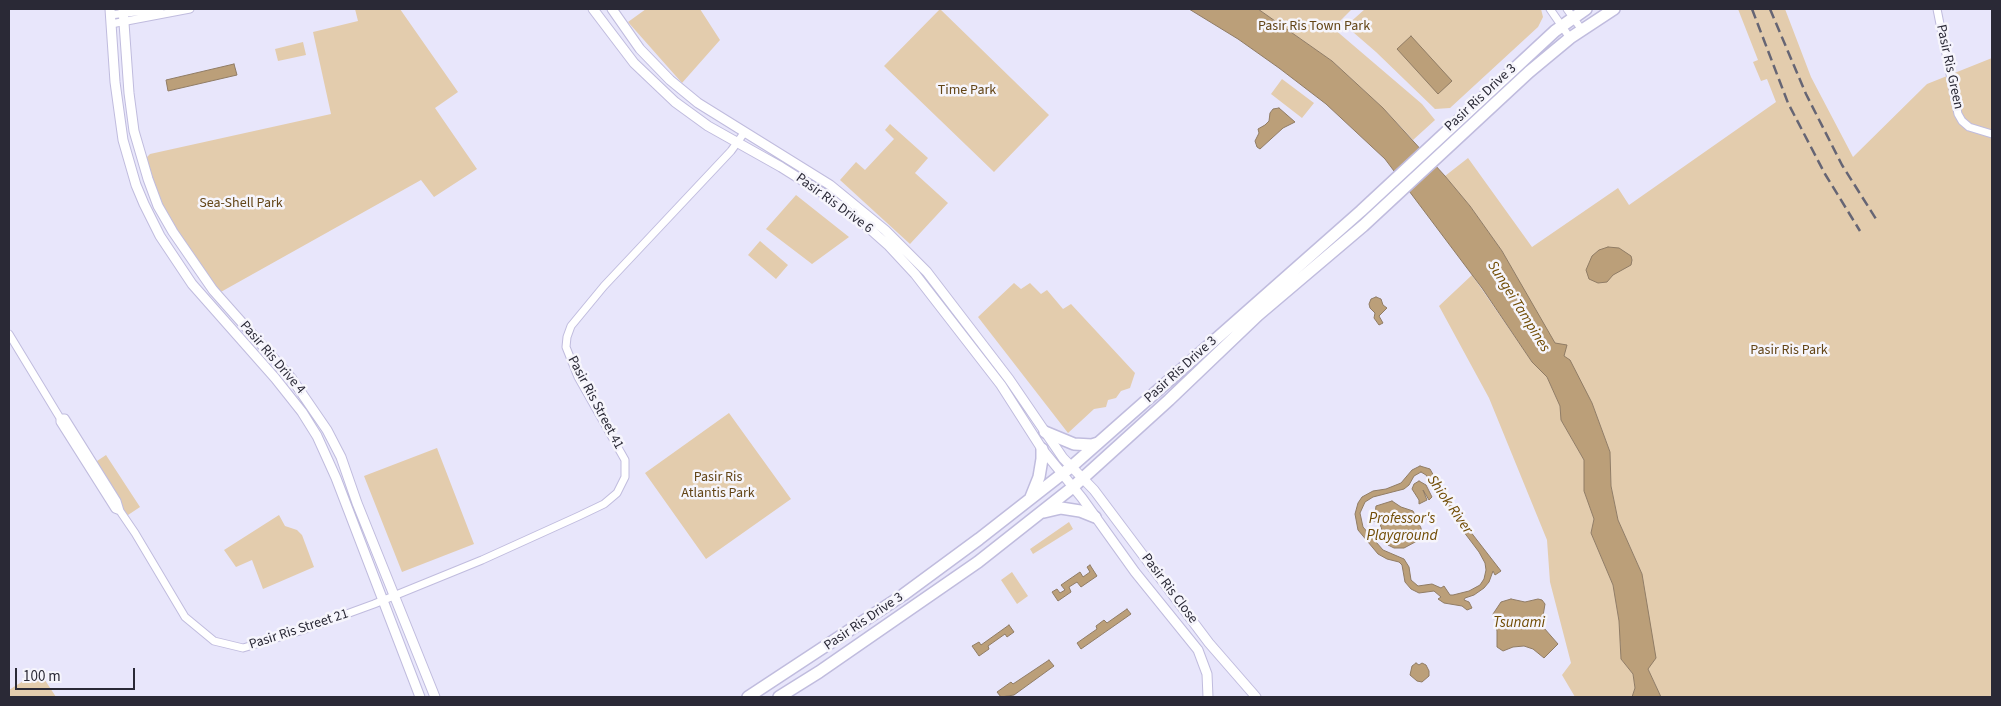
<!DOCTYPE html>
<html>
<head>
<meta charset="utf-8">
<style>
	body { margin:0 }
	#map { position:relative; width:2001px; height:706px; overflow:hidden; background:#e8e6fb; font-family:"Source Sans 3",sans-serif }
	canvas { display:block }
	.frame { position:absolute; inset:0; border:10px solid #2a2936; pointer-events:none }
	.scale { position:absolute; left:15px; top:668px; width:120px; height:22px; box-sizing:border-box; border:2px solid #2a2936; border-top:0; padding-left:6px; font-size:15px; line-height:18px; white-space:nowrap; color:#2a2936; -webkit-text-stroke:4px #f6f5fc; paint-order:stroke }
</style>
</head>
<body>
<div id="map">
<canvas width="2001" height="706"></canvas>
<div class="frame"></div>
<div class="scale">100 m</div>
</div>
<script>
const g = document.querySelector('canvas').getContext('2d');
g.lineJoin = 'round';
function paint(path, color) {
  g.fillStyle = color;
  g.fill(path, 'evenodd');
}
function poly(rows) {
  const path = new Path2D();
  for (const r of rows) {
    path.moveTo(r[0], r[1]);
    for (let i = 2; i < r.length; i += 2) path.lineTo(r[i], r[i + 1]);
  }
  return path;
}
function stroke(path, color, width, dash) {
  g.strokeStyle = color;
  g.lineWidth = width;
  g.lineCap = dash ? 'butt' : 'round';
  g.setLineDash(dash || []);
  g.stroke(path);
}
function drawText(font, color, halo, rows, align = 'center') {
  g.font = font + ' "Source Sans 3",sans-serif';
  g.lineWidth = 5;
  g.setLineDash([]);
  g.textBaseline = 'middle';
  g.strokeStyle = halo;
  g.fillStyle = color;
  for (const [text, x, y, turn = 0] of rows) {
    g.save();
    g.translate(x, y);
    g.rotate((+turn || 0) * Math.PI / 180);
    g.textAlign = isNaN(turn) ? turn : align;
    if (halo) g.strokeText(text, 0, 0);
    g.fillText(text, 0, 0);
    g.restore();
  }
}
paint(poly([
	[355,9,400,9,458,92,435,108,477,169,434,197,421,180,219,293,184,243,166,212,144,160,150,154,331,114,313,32,358,21],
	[646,9,700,9,720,40,682,83,628,22],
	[940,9,1049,115,994,172,884,66],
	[1258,9,1352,9,1333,28,1422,104,1435,120,1413,140,1383,108,1332,61],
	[1365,9,1541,9,1543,17,1538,27,1450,108,1435,109,1376,52,1346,26],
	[1738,9,1785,9,1811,77,1853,157,1927,84,1992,58,1992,697,1661,697,1648,669,1649,619,1642,574,1618,520,1611,486,1610,452,1592,403,1555,344,1502,251,1470,206,1445,176,1468,158,1532,247,1618,188,1629,205,1776,102,1767,79,1761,81,1753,62,1758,60],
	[303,42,306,55,278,61,275,49],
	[1282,79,1314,103,1302,118,1271,94],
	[890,124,928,158,915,173,948,203,910,244,840,180,856,162,865,170,894,139,885,130],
	[796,195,849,237,812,264,766,229],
	[760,241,788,265,776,279,748,255],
	[1472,275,1532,362,1547,377,1560,406,1561,420,1584,460,1584,491,1594,519,1591,533,1613,585,1619,621,1621,659,1633,674,1635,688,1632,697,1575,697,1562,675,1571,663,1550,582,1547,540,1489,398,1439,306],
	[1014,283,1021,289,1030,283,1041,294,1047,290,1063,309,1071,304,1135,373,1130,388,1121,391,1116,398,1108,400,1106,407,1094,409,1068,433,978,317],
	[729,413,791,499,706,559,645,473],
	[437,448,474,544,402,572,364,476],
	[106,455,140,507,125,517,91,465],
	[279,515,285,526,297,530,302,535,314,567,263,589,252,560,236,567,224,550],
	[1069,522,1073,529,1033,554,1030,549],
	[1012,572,1028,596,1017,604,1001,580],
	[39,671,56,697,9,697,9,690]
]), '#e3ccad');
const water = poly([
	[1189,9,1258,9,1332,61,1383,108,1445,176,1470,206,1502,251,1555,343,1567,345,1564,356,1570,360,1592,403,1610,452,1611,486,1618,520,1642,574,1656,658,1648,669,1661,697,1632,697,1635,688,1633,674,1621,659,1619,621,1613,585,1591,533,1594,519,1584,491,1584,460,1561,420,1560,406,1547,377,1532,362,1482,288,1385,159,1326,104,1279,68,1238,39,1189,9],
	[1411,36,1452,81,1438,94,1397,49,1411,36],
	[234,64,237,75,168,91,166,80,234,64],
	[1279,108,1295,122,1283,128,1260,149,1257,147,1255,141,1259,133,1258,129,1265,125,1269,121,1270,113,1273,109,1279,108],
	[1608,247,1619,248,1631,256,1632,260,1631,265,1613,275,1607,282,1598,283,1589,279,1586,270,1592,256,1599,250,1608,247],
	[1376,297,1381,299,1383,305,1387,308,1379,316,1383,323,1379,325,1374,318,1375,313,1370,308,1369,304,1371,299,1376,297],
	[1420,466,1430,469,1435,478,1446,491,1456,513,1501,571,1495,575,1493,571,1489,582,1484,588,1474,595,1465,598,1464,600,1469,602,1472,608,1467,610,1462,606,1444,603,1438,599,1441,597,1434,591,1419,593,1411,589,1405,582,1402,565,1399,562,1387,559,1378,554,1358,530,1355,514,1358,503,1362,497,1373,491,1386,489,1401,483,1412,470,1420,466],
	[1421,472,1426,475,1438,491,1448,511,1479,552,1485,563,1486,570,1484,579,1480,585,1469,591,1453,595,1450,595,1444,586,1441,588,1432,584,1418,586,1411,580,1409,567,1404,559,1383,550,1363,527,1360,513,1365,502,1373,497,1404,489,1409,485,1414,476,1421,472],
	[1419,481,1426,485,1432,497,1429,500,1423,490,1427,500,1419,504,1419,500,1412,489,1414,484,1419,481],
	[1392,501,1401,507,1413,511,1421,528,1422,534,1417,541,1404,548,1394,548,1388,545,1385,539,1380,524,1371,520,1375,514,1376,506,1392,501],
	[1090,565,1097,576,1081,587,1077,582,1069,587,1071,592,1058,601,1052,592,1057,589,1060,593,1065,590,1061,585,1080,572,1083,577,1090,572,1087,567,1090,565],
	[1511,599,1525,602,1538,599,1542,600,1545,604,1543,616,1544,628,1558,644,1544,658,1533,649,1524,646,1513,647,1503,651,1497,647,1497,631,1493,614,1501,602,1511,599],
	[1127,609,1131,614,1081,649,1077,643,1097,629,1096,626,1104,620,1107,623,1127,609],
	[1009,625,1014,632,1007,637,1005,634,988,646,989,649,979,656,972,646,979,642,981,645,1009,625],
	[1049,660,1054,666,1014,695,1001,697,997,692,1011,682,1013,684,1049,660],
	[1416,663,1419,665,1422,663,1426,665,1429,671,1429,676,1422,682,1417,681,1410,675,1412,666,1416,663]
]);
paint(water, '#bb9f79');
stroke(water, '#907c65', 1);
const minor = poly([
	[1550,9,1570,38],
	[1567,9,1582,30],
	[1937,9,1958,114,1962,121,1969,127,1992,134],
	[110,15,160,9],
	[111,24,190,9],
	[9,334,60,418,60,422,115,509,120,511,135,533,185,617,214,641,243,648,300,631,374,604,482,560,579,516,604,504,617,493,625,477,625,460,578,377,566,347,567,337,571,326,604,286,731,151,744,133],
	[60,418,65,418,117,501,120,511]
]);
const tertiary = poly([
	[110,9,115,82,123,140,136,185,144,204,160,236,192,284,275,378,302,412,317,436,336,478,420,697],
	[123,9,129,93,134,131,148,179,158,206,173,232,213,290,292,379,327,430,341,457,357,503,435,697],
	[593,9,634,63,675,102,708,126,781,167,824,194,862,222,889,246,915,274,1001,385,1042,449,1082,498,1135,572,1198,650,1207,674,1208,697],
	[612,9,640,49,670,80,698,103,830,185,885,230,927,272,1009,379,1063,458,1094,490,1209,643,1256,697]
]);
const primary = poly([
	[1045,432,1074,444,1092,445,1098,443],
	[1031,497,1039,477,1042,459,1042,449],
	[1044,512,1061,508,1080,511,1095,517],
	[748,697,903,595,979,539,1071,467,1361,211,1555,31,1586,9],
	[779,697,819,672,978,562,1073,487,1169,400,1258,315,1363,226,1529,72,1570,38,1614,9]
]);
stroke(minor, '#c0bcde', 9);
stroke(tertiary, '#c0bcde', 11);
stroke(primary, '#c0bcde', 14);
stroke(minor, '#fff', 7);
stroke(tertiary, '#fff', 9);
stroke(primary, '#fff', 11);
stroke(poly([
	[1752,9,1788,103,1825,174,1860,231],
	[1770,9,1806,94,1842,165,1876,219]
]), '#666574', 2.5, [10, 5]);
drawText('14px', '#634517', '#f6f5fc', [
	["Pasir Ris Town Park",1314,27],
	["Time Park",967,91],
	["Sea-Shell Park",241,204],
	["Pasir Ris Park",1789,351],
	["Pasir Ris",718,478],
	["Atlantis Park",718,494]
]);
drawText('14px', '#2a2936', '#f6f5fc', [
	["Pasir Ris Green",1949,67,78],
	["Pasir Ris Drive 3",1481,98,-43],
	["Pasir Ris Drive 6",834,204,36],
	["Pasir Ris Drive 4",272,358,49],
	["Pasir Ris Drive 3",1181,370,-42],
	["Pasir Ris Street 41",595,403,62],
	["Pasir Ris Close",1169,589,53],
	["Pasir Ris Drive 3",864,622,-34],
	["Pasir Ris Street 21",299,630,-18]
]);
drawText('italic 15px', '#704b03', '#f6f5fc', [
	["Sungei Tampines",1518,307,58],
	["Shiok River",1449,505,55],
	["Professor's",1402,520],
	["Playground",1402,537],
	["Tsunami",1519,624]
]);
</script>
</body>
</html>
